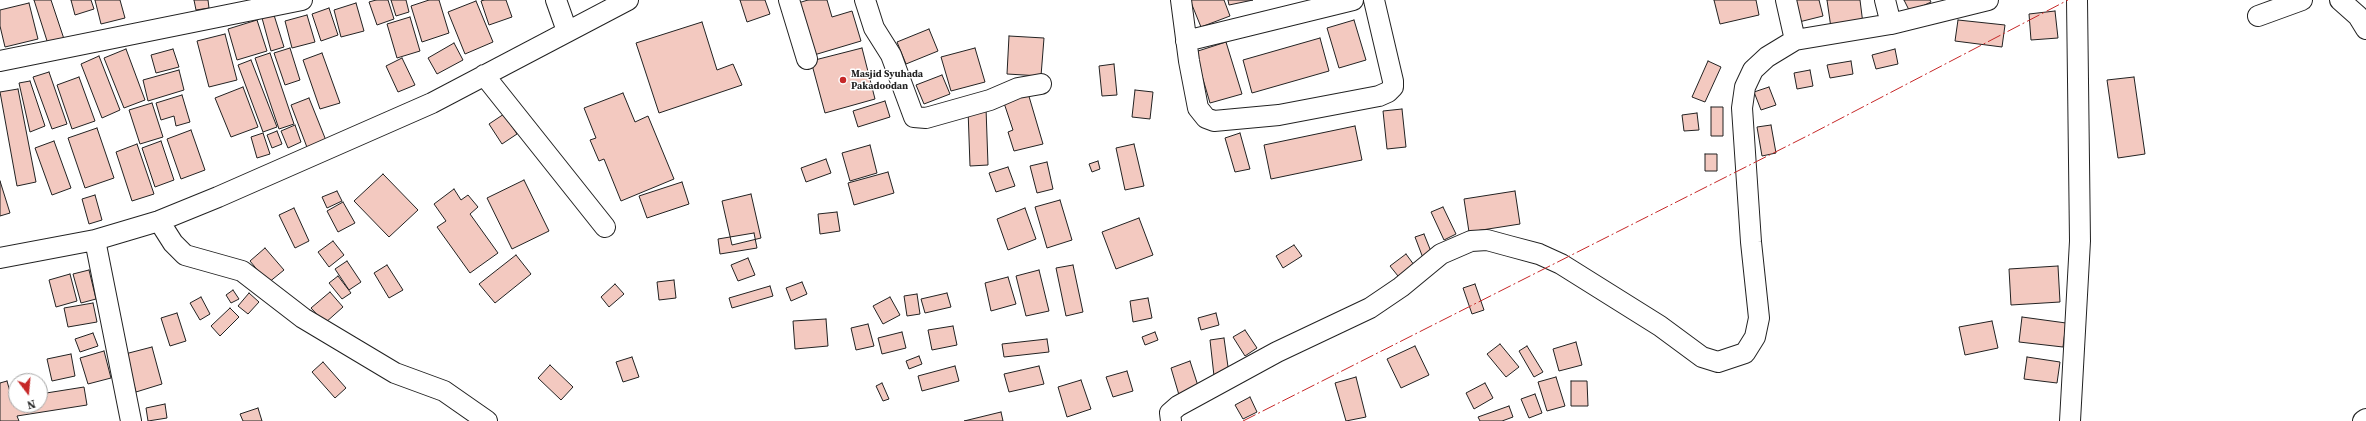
<!DOCTYPE html>
<html>
<head>
<meta charset="utf-8">
<style>
	body { margin:0 }
	#map { position:relative; width:2366px; height:421px; overflow:hidden; background:#fff; font-family:"Source Serif 4",serif }
	canvas { display:block }
	.north { position:absolute; left:8px; top:373px; width:40px; height:40px; box-sizing:border-box; background:#fff; border:1px solid #a7a7a7; border-radius:50%; rotate:164deg; font-size:11px; font-weight:700; line-height:16px; text-align:center; color:#222 }
	.north::after { content:''; display:block; margin:auto; width:14px; height:18px; background:#c62828; clip-path:polygon(50% 0,100% 100%,50% 72%,0 100%) }
</style>
</head>
<body>
<div id="map">
<canvas width="2366" height="421"></canvas>
<div class="north">N</div>
</div>
<script>
const g = document.querySelector('canvas').getContext('2d');
g.lineJoin = 'round';
function paint(path, color) {
  g.fillStyle = color;
  g.fill(path, 'evenodd');
}
function poly(rows) {
  const path = new Path2D();
  for (const r of rows) {
    path.moveTo(r[0], r[1]);
    for (let i = 2; i < r.length; i += 2) path.lineTo(r[i], r[i + 1]);
  }
  return path;
}
function stroke(path, color, width, dash) {
  g.strokeStyle = color;
  g.lineWidth = width;
  g.lineCap = dash ? 'butt' : 'round';
  g.setLineDash(dash || []);
  g.stroke(path);
}
function drawText(font, color, halo, rows, align = 'center') {
  g.font = font + ' "Source Serif 4",serif';
  g.lineWidth = 3;
  g.setLineDash([]);
  g.textBaseline = 'middle';
  g.strokeStyle = halo;
  g.fillStyle = color;
  for (const [text, x, y, turn = 0] of rows) {
    g.save();
    g.translate(x, y);
    g.rotate((+turn || 0) * Math.PI / 180);
    g.textAlign = isNaN(turn) ? turn : align;
    if (halo) g.strokeText(text, 0, 0);
    g.fillText(text, 0, 0);
    g.restore();
  }
}
const building = poly([
	[34,0,51,0,64,39,48,44,34,0],
	[71,0,91,0,94,9,75,15,71,0],
	[95,0,120,0,125,18,101,24,95,0],
	[194,0,208,0,209,8,196,10,194,0],
	[376,0,388,0,394,19,377,25,369,2,376,0],
	[391,0,406,0,409,12,396,16,391,0],
	[429,0,439,0,449,33,422,42,411,6,429,0],
	[484,0,506,0,512,17,489,25,481,1,484,0],
	[740,0,765,0,770,14,747,22,740,0],
	[808,0,827,0,832,17,852,11,861,41,814,55,798,3,808,0],
	[1190,0,1224,0,1230,16,1201,27,1190,0],
	[1228,0,1253,0,1229,5,1228,0],
	[1714,0,1756,0,1759,15,1720,24,1714,0],
	[1794,0,1819,0,1823,16,1799,22,1794,0],
	[1827,0,1860,0,1863,24,1831,28,1827,0],
	[1904,0,1930,0,1931,2,1910,12,1904,0],
	[476,1,493,42,465,54,448,12,476,1],
	[29,3,38,39,5,47,0,26,0,10,29,3],
	[356,3,364,31,341,37,334,10,356,3],
	[329,8,338,35,321,41,312,14,329,8],
	[2055,11,2058,38,2031,40,2029,14,2055,11],
	[274,15,284,47,271,51,262,18,274,15],
	[307,15,315,42,292,48,285,21,307,15],
	[410,17,420,51,397,58,387,24,410,17],
	[257,20,267,51,237,60,228,29,257,20],
	[1354,20,1366,60,1339,68,1327,28,1354,20],
	[1958,20,2005,25,2002,47,1955,41,1958,20],
	[702,22,717,70,733,64,742,85,659,113,636,43,702,22],
	[929,29,938,51,906,64,897,42,929,29],
	[225,34,237,80,209,87,197,41,225,34],
	[1009,36,1044,38,1041,76,1007,74,1009,36],
	[1320,38,1329,71,1252,93,1243,60,1320,38],
	[1226,42,1242,94,1210,103,1195,52,1226,42],
	[454,43,463,60,437,74,428,58,454,43],
	[290,48,300,80,285,85,274,53,290,48],
	[862,48,875,99,825,113,811,61,862,48],
	[975,48,985,82,951,91,941,57,975,48],
	[126,49,145,100,124,108,104,58,126,49],
	[173,49,179,67,156,73,151,55,173,49],
	[1895,49,1898,64,1876,69,1872,55,1895,49],
	[270,53,294,124,279,129,255,58,270,53],
	[322,53,340,103,320,109,303,60,322,53],
	[99,56,120,110,102,118,81,64,99,56],
	[402,58,415,85,398,92,386,66,402,58],
	[251,60,277,127,263,132,238,65,251,60],
	[1708,61,1721,67,1705,102,1692,97,1708,61],
	[1851,61,1853,74,1830,78,1827,65,1851,61],
	[1114,64,1117,95,1102,96,1099,66,1114,64],
	[179,70,184,90,148,101,143,80,179,70],
	[1810,70,1813,86,1797,89,1794,73,1810,70],
	[49,72,67,124,52,129,33,77,49,72],
	[942,75,950,94,924,104,916,85,942,75],
	[79,77,95,121,72,129,57,85,79,77],
	[2134,77,2145,154,2118,158,2107,80,2134,77],
	[30,81,45,126,30,132,19,83,30,81],
	[243,87,258,127,231,137,215,98,243,87],
	[1769,87,1776,105,1761,110,1754,92,1769,87],
	[18,89,36,182,17,186,0,92,18,89],
	[1135,90,1153,92,1150,119,1132,117,1135,90],
	[623,93,635,122,648,116,674,179,621,201,604,159,599,161,590,140,596,138,584,108,623,93],
	[1028,93,1043,144,1014,151,1008,132,1013,130,1003,100,1028,93],
	[182,95,190,122,176,126,174,116,161,120,156,103,182,95],
	[309,98,327,143,308,150,291,105,309,98],
	[885,101,890,117,858,127,853,111,885,101],
	[152,103,163,137,140,144,129,110,152,103],
	[1711,107,1723,107,1723,136,1711,136,1711,107],
	[986,108,988,165,970,166,968,109,986,108],
	[1402,109,1406,147,1387,149,1383,111,1402,109],
	[1697,113,1699,130,1684,131,1682,115,1697,113],
	[504,114,517,134,502,144,489,124,504,114],
	[295,125,301,142,288,148,281,131,295,125],
	[1771,125,1776,153,1762,156,1757,127,1771,125],
	[1355,126,1362,160,1271,179,1264,145,1355,126],
	[97,128,114,178,85,188,68,138,97,128],
	[191,130,205,170,181,179,167,139,191,130],
	[277,131,282,144,272,148,267,135,277,131],
	[263,133,270,154,257,158,251,137,263,133],
	[1240,133,1250,169,1235,172,1225,138,1240,133],
	[54,141,71,188,52,195,35,148,54,141],
	[161,141,174,180,155,187,142,148,161,141],
	[137,144,154,194,132,201,116,152,137,144],
	[1134,144,1144,186,1125,190,1116,148,1134,144],
	[870,145,877,173,850,181,842,153,870,145],
	[1705,154,1717,154,1717,171,1705,171,1705,154],
	[826,159,831,173,806,182,801,168,826,159],
	[1098,161,1100,169,1092,172,1089,164,1098,161],
	[1047,162,1053,189,1037,193,1030,166,1047,162],
	[1008,167,1015,186,996,192,989,173,1008,167],
	[888,172,894,193,854,205,848,183,888,172],
	[383,174,418,210,389,237,354,201,383,174],
	[524,180,549,231,512,249,487,198,524,180],
	[0,181,10,213,0,216,0,181],
	[682,182,689,204,647,218,639,196,682,182],
	[454,189,461,200,468,195,478,207,470,214,498,253,470,273,437,227,446,221,434,204,454,189],
	[337,191,342,201,327,208,322,197,337,191],
	[1515,191,1520,224,1469,232,1464,199,1515,191],
	[751,194,761,238,732,245,722,201,751,194],
	[95,195,102,220,89,224,82,199,95,195],
	[1060,200,1072,240,1047,248,1035,207,1060,200],
	[343,202,355,223,338,232,327,211,343,202],
	[1443,207,1456,234,1444,240,1431,212,1443,207],
	[294,208,309,241,295,248,279,215,294,208],
	[1025,208,1036,239,1008,250,997,219,1025,208],
	[837,212,840,231,820,234,818,214,837,212],
	[1139,218,1153,255,1116,269,1102,232,1139,218],
	[754,233,757,248,720,254,718,239,754,233],
	[1424,234,1432,254,1423,258,1415,237,1424,234],
	[333,241,344,255,329,267,318,252,333,241],
	[1294,245,1302,256,1283,268,1276,256,1294,245],
	[265,248,284,270,268,283,250,261,265,248],
	[1406,254,1417,269,1402,281,1390,266,1406,254],
	[516,255,531,274,495,303,479,284,516,255],
	[748,258,755,275,738,281,731,265,748,258],
	[347,261,361,282,349,290,335,269,347,261],
	[387,265,403,290,389,298,374,273,387,265],
	[1073,265,1083,312,1066,316,1056,268,1073,265],
	[2058,266,2060,302,2011,305,2009,269,2058,266],
	[89,270,96,299,81,303,73,274,89,270],
	[1039,270,1049,311,1026,316,1016,276,1039,270],
	[70,274,77,301,56,307,49,280,70,274],
	[338,276,351,293,342,299,329,283,338,276],
	[1008,277,1016,304,991,311,985,283,1008,277],
	[674,280,676,298,659,300,657,282,674,280],
	[802,282,807,294,791,301,786,288,802,282],
	[615,284,624,294,609,307,601,297,615,284],
	[1475,284,1484,310,1472,314,1463,288,1475,284],
	[770,286,773,296,732,308,729,298,770,286],
	[233,290,239,299,231,303,226,295,233,290],
	[330,292,343,307,325,323,311,308,330,292],
	[249,293,259,302,248,314,238,306,249,293],
	[947,293,951,307,925,313,921,299,947,293],
	[917,294,920,314,907,316,904,296,917,294],
	[201,297,210,314,200,320,190,303,201,297],
	[890,297,900,315,883,324,873,306,890,297],
	[1148,298,1152,318,1133,322,1130,301,1148,298],
	[93,303,97,322,68,327,64,308,93,303],
	[230,308,239,317,220,336,211,326,230,308],
	[177,313,186,341,170,346,161,318,177,313],
	[1216,313,1219,325,1201,330,1198,318,1216,313],
	[2022,317,2066,323,2063,347,2019,342,2022,317],
	[826,319,828,346,795,349,793,321,826,319],
	[1992,321,1998,348,1965,355,1959,327,1992,321],
	[868,324,874,346,856,350,851,328,868,324],
	[953,326,957,345,932,350,928,330,953,326],
	[1245,330,1257,348,1245,356,1233,337,1245,330],
	[902,332,906,348,882,354,878,338,902,332],
	[1155,332,1158,340,1145,345,1142,337,1155,332],
	[93,333,98,346,80,352,75,339,93,333],
	[1224,338,1229,374,1214,376,1210,340,1224,338],
	[1047,339,1049,352,1004,357,1002,344,1047,339],
	[1576,342,1582,365,1559,371,1553,349,1576,342],
	[1500,344,1519,367,1506,377,1487,354,1500,344],
	[1415,346,1429,375,1401,388,1387,359,1415,346],
	[1527,346,1543,372,1534,377,1519,351,1527,346],
	[152,347,162,384,136,392,125,354,152,347],
	[104,351,111,378,88,384,80,358,104,351],
	[71,354,75,376,52,381,47,359,71,354],
	[919,356,922,364,909,369,906,361,919,356],
	[632,357,639,377,623,382,616,362,632,357],
	[2027,357,2060,362,2057,383,2024,379,2027,357],
	[1190,361,1199,389,1179,395,1171,368,1190,361],
	[323,362,346,388,335,398,312,372,323,362],
	[550,365,573,387,561,400,538,378,550,365],
	[955,366,959,381,922,391,918,376,955,366],
	[1039,366,1044,384,1009,392,1004,374,1039,366],
	[1127,371,1133,391,1113,397,1106,377,1127,371],
	[1356,377,1366,417,1346,421,1335,383,1356,377],
	[1556,377,1565,406,1547,411,1538,382,1556,377],
	[1081,380,1091,409,1067,417,1058,387,1081,380],
	[7,381,12,399,16,398,16,405,40,405,40,394,84,387,87,405,17,416,19,421,0,421,0,383,7,381],
	[1571,381,1587,381,1588,406,1571,406,1571,381],
	[882,383,889,399,883,401,876,386,882,383],
	[1485,383,1493,398,1474,409,1466,393,1485,383],
	[1535,394,1542,413,1529,418,1521,399,1535,394],
	[1250,397,1257,412,1243,419,1235,405,1250,397],
	[165,404,167,418,148,421,146,408,165,404],
	[1509,406,1513,417,1502,421,1480,421,1478,417,1509,406],
	[258,408,262,421,243,421,240,414,258,408],
	[1001,412,1003,421,964,421,1001,412]
]);
paint(building, '#f3c9c0');
stroke(building, '#222', 1);
const minor = poly([
	[556,0,567,31],
	[789,0,807,59],
	[865,0,874,28,891,55,914,117,926,118,990,100,1018,88,1041,84],
	[1181,0,1189,61,1198,108,1206,118,1214,121,1279,115,1379,96,1388,92,1393,87,1393,81,1374,0],
	[1786,0,1795,40],
	[1885,0,1891,24],
	[2340,0,2358,16,2366,29],
	[2258,16,2302,0],
	[1186,41,1353,0],
	[0,61,302,0],
	[484,75,605,227],
	[159,221,173,243,185,255,242,271,303,318,395,373,444,391,487,421],
	[95,240,131,421],
	[0,258,95,240,159,221,218,197,432,103,628,0],
	[1171,421,1170,413,1178,406,1277,352,1370,308,1401,287,1441,254,1471,241,1487,240,1509,246,1539,254,1561,264,1660,326,1702,357,1718,362,1745,353,1755,337,1759,318,1751,242,1742,108,1745,87,1753,70,1767,57,1795,40,1891,24,1988,0],
	[2070,421,2080,241,2077,0],
	[2363,421,2366,419]
]);
stroke(minor, '#222', 22);
stroke(minor, '#fff', 20);
stroke(poly([
	[1243,421,1811,134,2068,0]
]), '#c62828', 1, [14, 3, 2, 3]);
for (const [x, y, r, color] of [
	[843,80,4,"#c62828"]
]) {
  const dot = new Path2D();
  dot.arc(x, y, r, 0, 2 * Math.PI);
  g.fillStyle = color;
  g.fill(dot);
  stroke(dot, '#fff', 1.5);
}
drawText('bold 10px', '#222', '#fff', [
	["Masjid Syuhada",851,74],
	["Pakadoodan",851,86]
], 'left');
</script>
</body>
</html>
